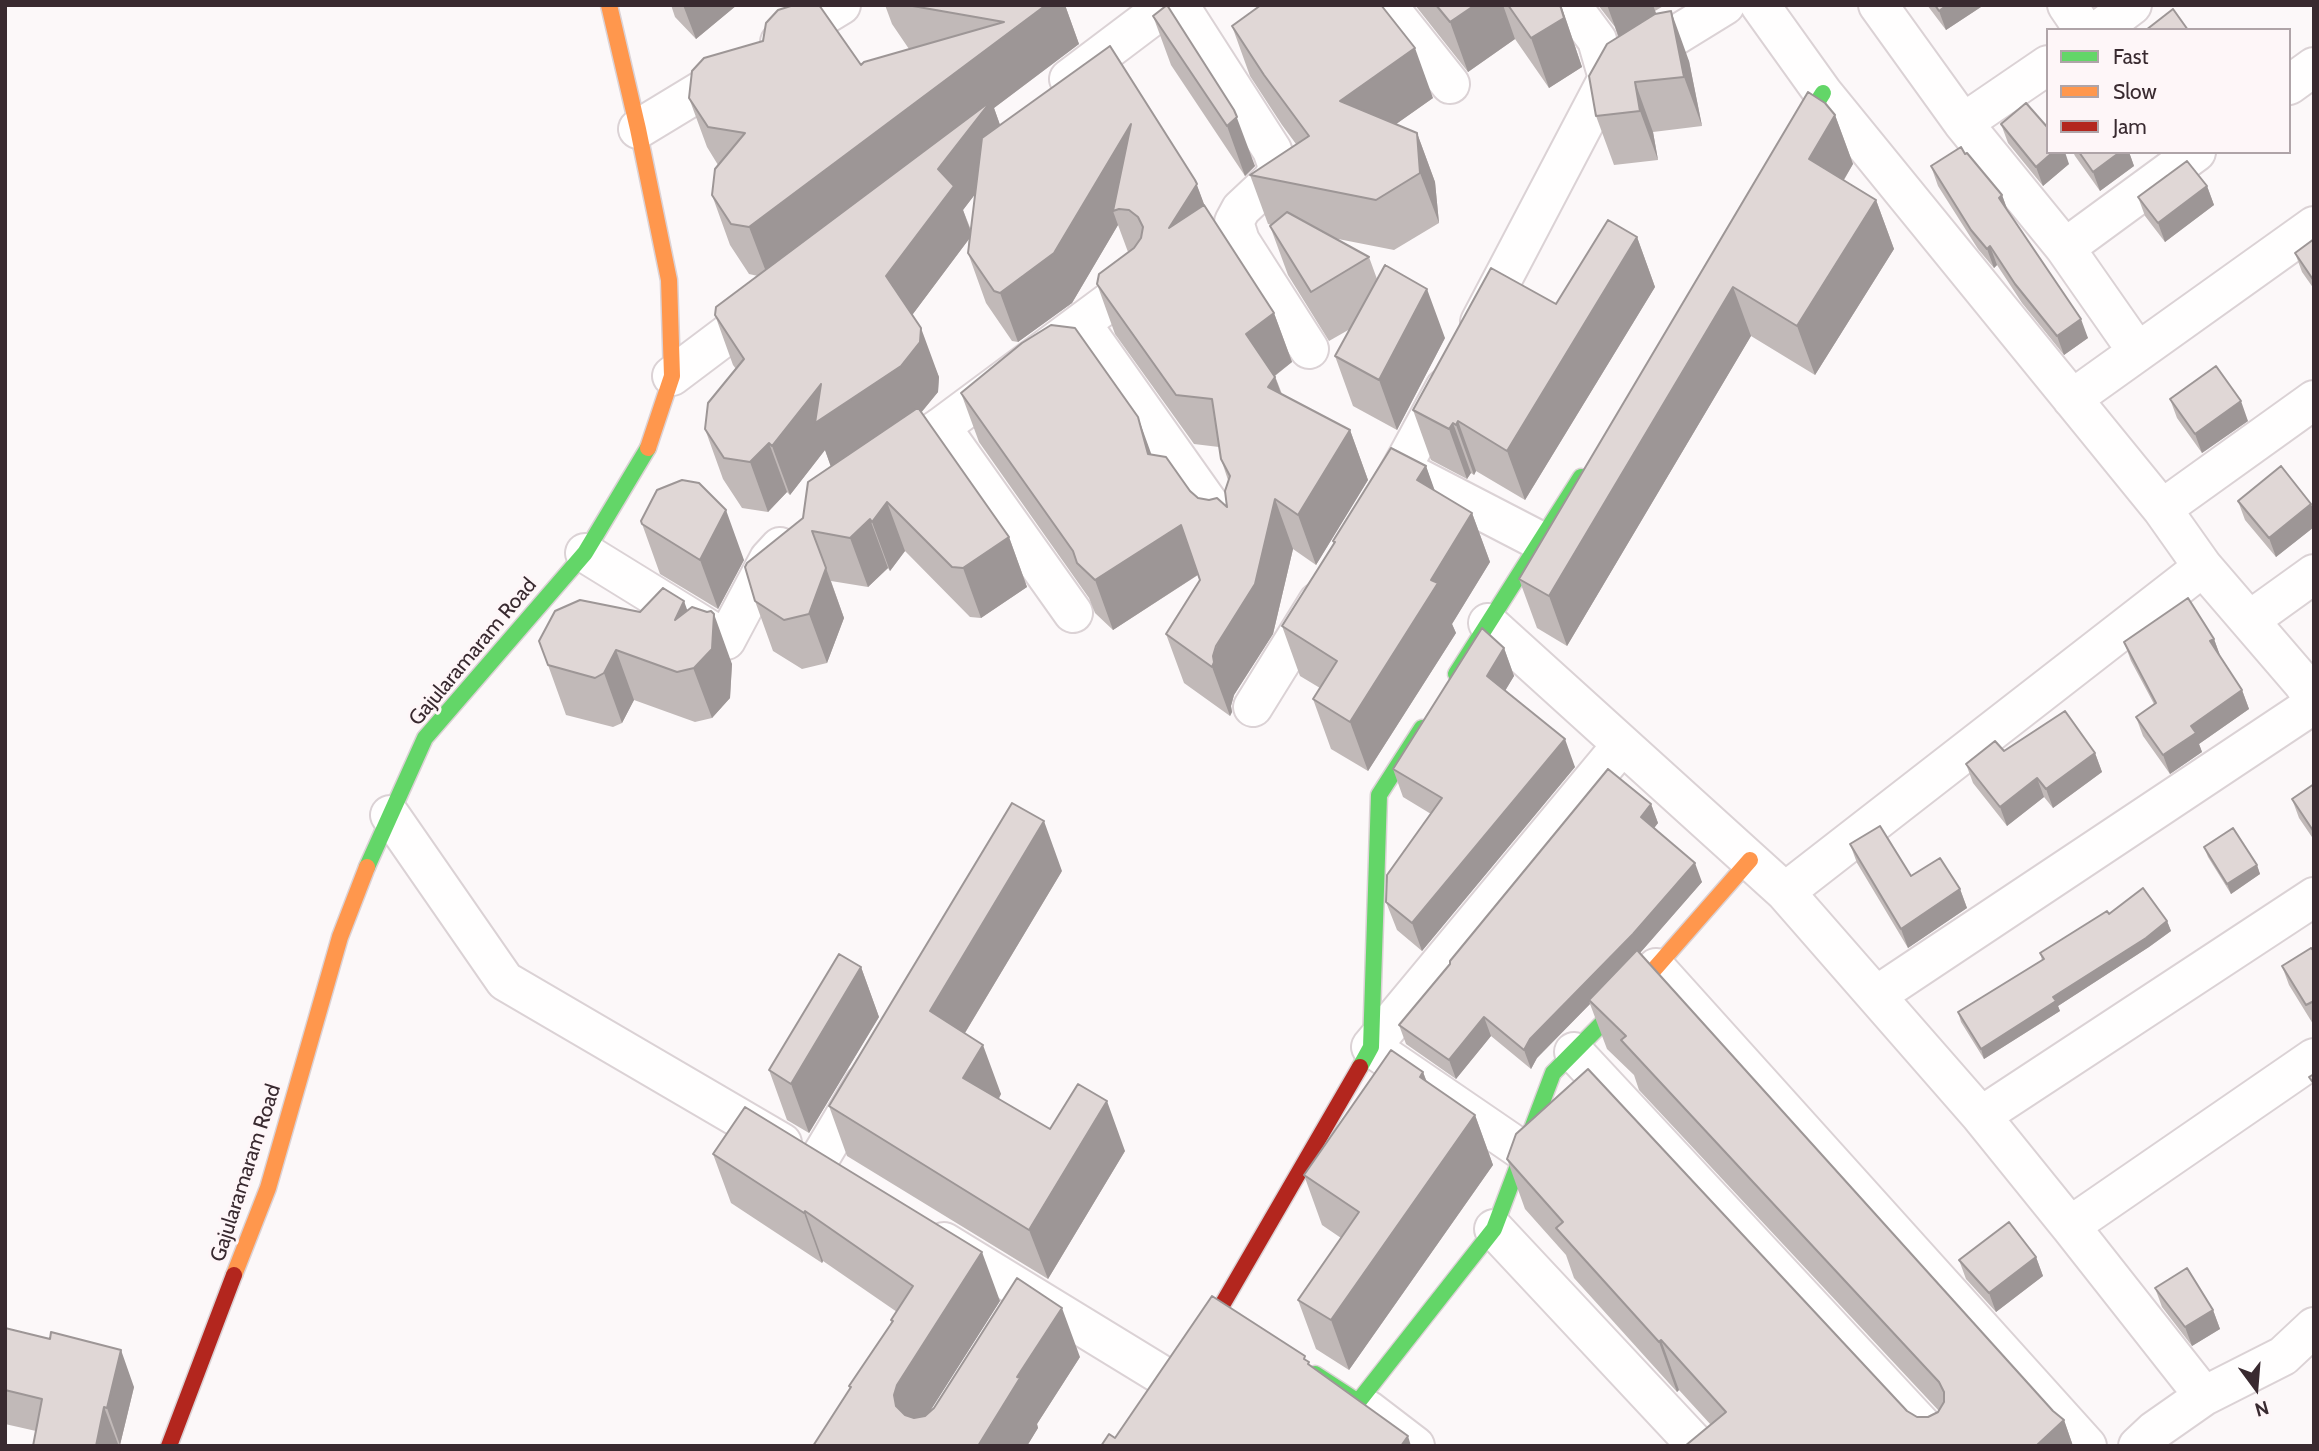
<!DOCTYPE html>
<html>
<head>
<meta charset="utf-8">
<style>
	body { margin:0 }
	#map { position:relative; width:2319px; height:1451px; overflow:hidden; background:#fcf8f9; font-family:Cabin,sans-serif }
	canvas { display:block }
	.frame { position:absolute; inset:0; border:7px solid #392a30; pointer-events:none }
	.legend { position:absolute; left:2046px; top:28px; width:245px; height:126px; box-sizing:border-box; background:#fef6f8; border:2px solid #afa4a8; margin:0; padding:9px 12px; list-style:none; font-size:21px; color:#392a30 }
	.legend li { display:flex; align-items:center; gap:14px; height:35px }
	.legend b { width:35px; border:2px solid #afa4a8 }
	.north { position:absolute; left:2221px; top:1353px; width:70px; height:70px; -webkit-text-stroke:5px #fef6f8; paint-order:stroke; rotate:164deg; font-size:19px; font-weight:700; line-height:28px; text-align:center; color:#392a30 }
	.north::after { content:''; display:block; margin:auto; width:24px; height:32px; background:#392a30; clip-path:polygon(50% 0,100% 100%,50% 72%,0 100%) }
</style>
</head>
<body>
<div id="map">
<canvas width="2319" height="1451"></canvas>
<div class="frame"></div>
<ul class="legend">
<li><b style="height:9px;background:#63d668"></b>Fast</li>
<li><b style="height:9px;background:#ff974d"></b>Slow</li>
<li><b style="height:9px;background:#b3261e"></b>Jam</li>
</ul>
<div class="north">N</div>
</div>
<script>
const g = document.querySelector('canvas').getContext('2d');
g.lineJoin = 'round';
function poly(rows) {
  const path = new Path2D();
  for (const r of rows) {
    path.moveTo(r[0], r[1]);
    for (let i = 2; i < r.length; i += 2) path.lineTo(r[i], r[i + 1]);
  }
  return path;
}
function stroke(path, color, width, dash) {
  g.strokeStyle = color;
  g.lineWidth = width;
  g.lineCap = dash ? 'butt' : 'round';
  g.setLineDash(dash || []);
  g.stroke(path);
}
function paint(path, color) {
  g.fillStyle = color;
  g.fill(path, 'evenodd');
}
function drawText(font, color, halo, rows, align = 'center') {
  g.font = font + ' Cabin,sans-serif';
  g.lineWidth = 6;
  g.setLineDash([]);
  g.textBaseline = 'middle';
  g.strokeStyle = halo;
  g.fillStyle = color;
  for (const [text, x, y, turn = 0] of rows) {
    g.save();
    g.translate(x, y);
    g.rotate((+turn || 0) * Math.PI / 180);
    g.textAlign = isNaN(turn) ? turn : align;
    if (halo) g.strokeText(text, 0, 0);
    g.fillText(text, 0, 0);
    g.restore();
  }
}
const street = poly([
	[1179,5,1272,150,1278,167,1273,179,1241,209,1234,222,1240,241,1309,349],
	[1387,5,1450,84],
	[1760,5,1823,93,2162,509,2203,567,2302,682,2314,699],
	[1878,5,1963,123,2065,248,2196,152],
	[2067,5,2084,30],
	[2099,30,2132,5],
	[780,42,841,5],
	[1634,61,1725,5],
	[1069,79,1167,5],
	[2289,85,2314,67],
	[1963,123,2048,65],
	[638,129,732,72],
	[2065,248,2137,351],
	[1480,322,1608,78,1597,40,1571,5],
	[1081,323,1226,528],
	[672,376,765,306],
	[2072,399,2314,226],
	[941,427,1073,613],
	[891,461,941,427,1139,280],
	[1401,469,1445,388],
	[1393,483,1401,469,1540,541],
	[2162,509,2314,400],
	[585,553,726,640,769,559,780,547],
	[2250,620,2314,574],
	[1488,623,1785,892,1981,1116,2070,1226,2314,1058],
	[1253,707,1318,602],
	[390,815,505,981,782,1143],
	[1785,892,2203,567],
	[1656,968,2087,1446],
	[1877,995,2314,704],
	[1574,1052,1941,1446],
	[1981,1116,2314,897],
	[1523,1151,1371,1047,1621,746],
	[817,1163,864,1084],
	[2070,1226,2204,1396],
	[1494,1229,1697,1446],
	[944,1242,1168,1379],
	[1368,1410,1415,1446],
	[2138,1446,2154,1431,2204,1396,2283,1356,2314,1327]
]);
const fast = poly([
	[1790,145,1823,93],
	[1456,674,1581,477],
	[367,867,425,738,585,553,648,448],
	[1360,1067,1371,1047,1379,795,1422,728],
	[1315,1374,1358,1402,1494,1229,1553,1073,1644,981]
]);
const slow = poly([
	[609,5,638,129,669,280,672,376,648,448],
	[1644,981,1750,860],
	[234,1275,268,1188,340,937,367,867]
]);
const jam = poly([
	[1253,1334,1218,1312,1360,1067],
	[169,1446,234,1275]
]);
stroke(street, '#dbd2d5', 42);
stroke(fast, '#dbd2d5', 19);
stroke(slow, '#dbd2d5', 19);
stroke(jam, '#dbd2d5', 19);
stroke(street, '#fffefe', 38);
stroke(fast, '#63d668', 16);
stroke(slow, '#ff974d', 16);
stroke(jam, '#b3261e', 16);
paint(poly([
	[671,5,737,5,696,39,675,17],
	[885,5,1065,5,1079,44,994,108,1000,125,1195,180,1204,205,1274,313,1292,362,1275,376,1282,394,1350,430,1368,480,1316,565,1293,549,1273,634,1234,695,1231,706,1232,712,1230,716,1184,683,1166,634,1200,580,1198,575,1113,630,1095,613,1089,598,979,442,961,393,1152,455,1198,498,1227,507,1228,480,1221,459,1219,447,1194,444,1115,334,1097,284,1128,252,1118,225,1072,303,1018,342,1012,341,986,303,968,253,969,239,912,315,939,377,938,392,921,413,1009,537,1027,587,981,618,970,617,905,551,890,571,888,568,868,587,831,581,844,618,827,663,802,669,773,651,755,601,803,518,831,466,825,450,790,495,787,492,768,512,742,508,723,479,705,429,736,369,733,365,715,315,758,276,749,274,730,245,712,195,718,165,707,147,689,98,861,65,909,49,892,24],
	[975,194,971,230,963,210],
	[1415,5,1561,5,1582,67,1549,88,1515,39,1468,72],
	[1598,5,1665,5,1655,11,1656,13,1689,61,1702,126,1653,132,1658,160,1614,165,1596,116,1618,37,1615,27],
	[1927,5,1984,5,1946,30],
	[1153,16,1255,166,1245,176,1171,65],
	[1232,26,1433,98,1396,124,1417,133,1435,182,1439,223,1394,250,1333,238,1369,257,1377,279,1445,338,1397,430,1353,406,1335,356,1350,329,1329,341,1288,275,1270,226,1271,225,1268,224,1250,175,1296,144,1282,125,1250,76],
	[1835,115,1853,164,1844,180,1876,200,1894,249,1815,375,1751,336,1567,646,1537,628,1519,579],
	[2001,124,2069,164,2043,186,2008,143],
	[2073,152,2129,152,2134,166,2100,191,2075,156],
	[1931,166,2002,195,2008,212,2088,338,2064,355,2022,303,1997,265,1994,268,1978,249,1938,186],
	[2207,186,2214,205,2165,242,2145,216,2138,197],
	[1637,237,1655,287,1525,500,1476,471,1474,475,1471,473,1467,479,1431,460,1413,410,1556,304],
	[2314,239,2314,289,2302,272,2295,253],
	[2170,399,2248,421,2202,453,2177,418],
	[1426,466,1434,490,1472,513,1490,562,1452,624,1456,633,1368,771,1331,749,1313,699,1320,688,1300,676,1282,626,1334,544,1333,541],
	[2238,501,2314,510,2314,527,2276,557,2245,520],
	[641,521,744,560,718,609,660,574],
	[687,611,732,664,730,698,712,718,695,722,634,700,622,723,613,727,566,715,548,665],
	[2214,639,2220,656,2242,690,2249,709,2199,744,2202,752,2170,774,2143,736,2136,717,2154,704,2131,661,2124,642],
	[1504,648,1514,676,1505,691,1575,767,1422,951,1397,930,1386,902,1431,814,1403,797,1393,769],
	[2004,751,2095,753,2102,772,2053,808,2044,797,2007,826,1973,783,1966,764],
	[2314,784,2314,840,2299,818,2292,799],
	[1651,804,1658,823,1654,828,1702,882,1640,953,2053,1411,2064,1420,2073,1446,1685,1446,1711,1425,1679,1390,1677,1392,1574,1278,1566,1255,1525,1209,1507,1159,1917,1417,1928,1417,1939,1411,1639,1090,1634,1075,1607,1049,1590,1004,1537,1058,1531,1069,1491,1036,1456,1079,1406,1044,1399,1025],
	[1850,844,1911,876,1960,889,1967,908,1908,948,1857,863],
	[2204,847,2257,865,2260,874,2231,894,2208,857],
	[1062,871,965,1033,1001,1094,999,1099,1050,1129,1125,1151,1048,1279,847,1156,829,1106],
	[2109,914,2167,921,2171,931,2149,947,2058,1006,2060,1011,1984,1059,1961,1022,1958,1012,2042,960,2040,953],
	[2314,951,2314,1024,2313,1024,2289,985,2282,966],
	[861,967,879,1017,809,1133,787,1120,769,1070],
	[1423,1072,1427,1082,1475,1115,1493,1165,1349,1370,1316,1349,1298,1300,1341,1238,1322,1225,1304,1175],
	[713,1154,1000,1301,929,1412,1080,1357,1037,1424,1038,1428,1027,1446,813,1446,850,1388,849,1386,892,1322,891,1320,897,1312,823,1261,822,1263,731,1203],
	[2036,1257,2043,1276,1996,1312,1966,1279,1959,1260],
	[2155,1288,2213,1310,2220,1329,2192,1346,2162,1307],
	[5,1328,134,1387,120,1445,36,1431,5,1424]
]), '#c1b9b8');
paint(poly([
	[683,5,737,5,696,39],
	[1046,5,1065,5,1079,44,994,108,1009,150,963,210,972,235,904,326,768,277,749,227],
	[1475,5,1503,5,1515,39,1468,72,1450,22],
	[1561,5,1582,67,1549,88,1531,38],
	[1607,5,1653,5,1658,19,1621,43],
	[1947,5,1984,5,1946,30,1939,11],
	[1671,11,1689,61,1702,126,1684,77],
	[1415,48,1433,98,1358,151,1340,101],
	[1635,82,1653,132,1658,160,1640,111],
	[1234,110,1255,166,1245,176,1227,126],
	[1835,115,1853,164,1827,208,1809,159],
	[1131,124,1119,209,1113,211,1118,225,1072,303,1018,342,1000,293],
	[1417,133,1435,182,1439,223,1420,173],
	[2053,152,2065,152,2069,164,2043,186,2036,167],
	[2120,152,2129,152,2134,166,2100,191,2093,172],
	[1195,180,1215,233,1169,228],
	[2207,186,2214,205,2165,242,2158,223],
	[2002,195,2009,214,1999,198],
	[1876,200,1894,249,1815,375,1797,326],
	[1637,237,1655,287,1525,500,1507,451],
	[1990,246,1997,265,1994,268,1987,249],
	[1733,287,1751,336,1567,646,1549,596],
	[1427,289,1445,338,1397,430,1379,380],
	[1274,313,1292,362,1264,384,1246,334],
	[2081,319,2088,338,2064,355,2057,336],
	[921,328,939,377,938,392,919,415,833,473,825,450,790,495,772,446,821,384],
	[1275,377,1293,426,1268,387],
	[2241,401,2248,421,2202,453,2195,434],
	[1138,417,1156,467,1148,454],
	[1458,421,1476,471,1474,475,1456,425],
	[1453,423,1471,473,1467,479,1449,429],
	[1350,430,1368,480,1316,565,1298,515],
	[769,443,787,492,768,512,750,462],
	[1426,466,1444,516,1417,480],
	[1275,499,1293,549,1273,634,1234,695,1231,706,1232,712,1230,716,1212,667,1213,656],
	[887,502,905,551,890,571,872,522],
	[2311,504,2314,510,2314,527,2276,557,2269,538],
	[726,510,744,560,718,609,700,560],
	[1472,513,1490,562,1452,624,1456,633,1368,771,1350,722,1431,580],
	[870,519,888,568,868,587,850,538],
	[1181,525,1199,574,1113,630,1095,580],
	[1009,537,1027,587,981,618,963,568],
	[826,568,844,618,827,663,809,614],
	[684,601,702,651,714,614,732,664,730,698,712,718,675,620],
	[2214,639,2221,658,2210,641],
	[1504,648,1514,676,1497,704,1487,676],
	[616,650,634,700,622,723,604,673],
	[2242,690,2249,709,2199,744,2202,752,2170,774,2163,755,2191,726],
	[1565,739,1575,767,1422,951,1412,923],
	[2095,753,2102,772,2053,808,2046,789],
	[2037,778,2044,797,2007,826,2000,807],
	[1651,804,1658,823,1648,836,1641,817],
	[1044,821,1062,871,948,1061,930,1011],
	[1695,863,1702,882,1640,953,1589,1000,1590,1004,1537,1058,1531,1069,1524,1050,1530,1039],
	[2257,865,2260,874,2231,894,2227,884],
	[1960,889,1967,908,1908,948,1901,929],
	[2167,921,2171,931,2149,947,2058,1006,2060,1011,1984,1059,1981,1049,2053,997],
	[861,967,879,1017,809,1133,791,1084],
	[1484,1017,1491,1036,1456,1079,1449,1060],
	[983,1045,1001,1094,981,1127,963,1078],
	[1423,1072,1441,1122,1420,1077],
	[1107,1101,1125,1151,1048,1279,1029,1230],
	[1475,1115,1493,1165,1349,1370,1331,1320],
	[805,1211,823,1261,822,1263,804,1213],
	[982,1252,1000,1301,915,1435,896,1406,894,1395,897,1385],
	[2036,1257,2043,1276,1996,1312,1989,1293],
	[1062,1308,1080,1357,1037,1424,1038,1428,1027,1446,978,1446,1017,1377],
	[2213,1310,2220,1329,2192,1346,2185,1327],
	[1661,1340,1679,1390,1677,1392,1659,1342],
	[121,1350,134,1387,120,1445,107,1408],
	[104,1407,118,1444,117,1446,96,1446],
	[2064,1420,2073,1446,2036,1446],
	[1408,1436,1411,1446,1401,1446]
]), '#9d9696');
const building = poly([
	[794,5,819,5,861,65,864,62,1004,22,907,5,1046,5,749,227,731,224,712,195,715,169,745,133,708,127,689,98,692,71,704,58,763,41,766,23,778,10,794,5],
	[1167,5,1234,110,1237,117,1227,126,1153,16,1167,5],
	[1261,5,1381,5,1415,48,1340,101,1417,133,1420,173,1376,200,1250,175,1309,136,1264,75,1232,26,1261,5],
	[1436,5,1475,5,1450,22,1436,5],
	[1508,5,1560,5,1564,18,1531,38,1508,5],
	[1935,5,1947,5,1939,11,1935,5],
	[2173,9,2188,30,2146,30,2173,9],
	[1671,11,1684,77,1635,82,1640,111,1596,116,1589,76,1607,44,1655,14,1671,11],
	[1110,46,1195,180,1197,184,1169,228,1204,205,1274,313,1246,334,1275,377,1268,387,1350,430,1298,515,1275,499,1255,584,1216,646,1213,656,1214,662,1212,667,1166,634,1200,580,1181,525,1095,580,1077,563,1073,551,961,393,1022,343,1051,325,1075,328,1138,417,1148,454,1166,457,1190,491,1198,498,1209,500,1217,498,1227,507,1225,491,1230,476,1221,459,1212,399,1176,395,1097,284,1099,274,1134,248,1141,238,1143,227,1138,217,1129,210,1119,209,1113,211,1131,124,1054,253,1000,293,994,291,968,253,982,138,1110,46],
	[1808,92,1825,103,1835,115,1809,159,1876,200,1797,326,1733,287,1549,596,1519,579,1808,92],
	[991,101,938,169,954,186,886,276,921,328,920,342,901,366,815,423,821,384,772,446,769,443,750,462,724,458,705,429,708,403,744,359,715,315,716,307,991,101],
	[2026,103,2048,128,2048,152,2053,152,2036,167,2001,124,2026,103],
	[1961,147,1965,154,1967,153,2002,195,1999,198,2081,319,2057,336,2015,284,1990,246,1987,249,1971,230,1931,166,1961,147],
	[2079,152,2120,152,2093,172,2079,152],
	[2187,161,2207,186,2158,223,2138,197,2187,161],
	[1287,212,1369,257,1311,292,1270,226,1287,212],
	[1608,220,1637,237,1507,451,1458,421,1456,425,1453,423,1449,429,1413,410,1491,268,1556,304,1608,220],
	[2314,239,2314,281,2295,253,2314,239],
	[1385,265,1427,289,1379,380,1335,356,1385,265],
	[2216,366,2241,401,2195,434,2170,399,2216,366],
	[916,409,919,409,1009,537,963,568,952,567,887,502,872,522,870,519,850,538,812,531,826,568,809,614,784,620,755,601,745,567,747,563,803,518,808,482,916,409],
	[1391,448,1426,466,1417,480,1472,513,1431,580,1438,583,1350,722,1313,699,1337,661,1282,626,1335,542,1333,541,1391,448],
	[2281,466,2311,504,2269,538,2238,501,2281,466],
	[682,480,699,483,726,510,700,560,642,524,641,521,657,490,682,480],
	[663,588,684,601,675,620,692,607,707,612,711,611,714,614,712,649,694,668,677,672,616,650,604,673,595,678,548,665,539,641,555,611,580,600,640,612,663,588],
	[2188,598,2214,639,2210,641,2242,690,2191,726,2196,733,2163,755,2136,717,2156,703,2124,642,2188,598],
	[1482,628,1504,648,1487,676,1565,739,1412,923,1386,902,1387,875,1442,798,1393,769,1482,628],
	[2065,711,2095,753,2046,789,2037,778,2000,807,1966,764,1995,741,2004,751,2065,711],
	[1608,769,1651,804,1641,817,1695,863,1633,934,1530,1039,1524,1050,1484,1017,1449,1060,1399,1025,1450,964,1450,961,1608,769],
	[2314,784,2314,832,2292,799,2314,784],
	[1012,803,1044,821,930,1011,983,1045,963,1078,1050,1129,1078,1084,1107,1101,1029,1230,829,1106,1012,803],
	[1880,826,1911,876,1940,858,1960,889,1901,929,1850,844,1880,826],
	[2233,828,2257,865,2227,884,2204,847,2233,828],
	[2143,888,2167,921,2146,938,2053,997,2056,1001,1981,1049,1958,1012,2044,959,2040,953,2107,911,2109,914,2143,888],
	[2311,948,2314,951,2314,1001,2306,1005,2282,966,2311,948],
	[1637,950,2053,1411,2064,1420,2036,1446,1685,1446,1726,1412,1661,1340,1659,1342,1556,1228,1563,1222,1507,1159,1516,1134,1588,1069,1907,1411,1917,1417,1928,1417,1938,1412,1944,1402,1944,1392,1939,1382,1621,1040,1626,1036,1589,1000,1637,950],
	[839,954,861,967,791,1084,769,1070,839,954],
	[1391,1050,1423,1072,1420,1077,1475,1115,1331,1320,1298,1300,1359,1212,1304,1175,1391,1050],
	[2314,1074,2314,1084,2309,1077,2314,1074],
	[745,1107,982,1252,897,1385,894,1395,896,1406,905,1415,914,1418,925,1416,934,1408,1017,1278,1062,1308,1017,1377,1020,1378,978,1446,813,1446,851,1387,849,1386,893,1321,891,1320,913,1286,805,1211,804,1213,713,1154,745,1107],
	[2009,1222,2036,1257,1989,1293,1959,1260,2009,1222],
	[2187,1268,2213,1310,2185,1327,2155,1288,2187,1268],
	[1212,1296,1305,1356,1304,1359,1309,1362,1308,1364,1408,1436,1401,1446,1101,1446,1109,1434,1115,1438,1212,1296],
	[5,1328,50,1339,51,1332,121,1350,107,1408,104,1407,96,1446,33,1446,42,1399,5,1390,5,1328]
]);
paint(building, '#e0d7d6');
stroke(building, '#9d9696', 2);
drawText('21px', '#392a30', '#fef6f8', [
	["Gajularamaram Road",473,652,-50],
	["Gajularamaram Road",246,1173,-72]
]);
</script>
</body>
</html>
